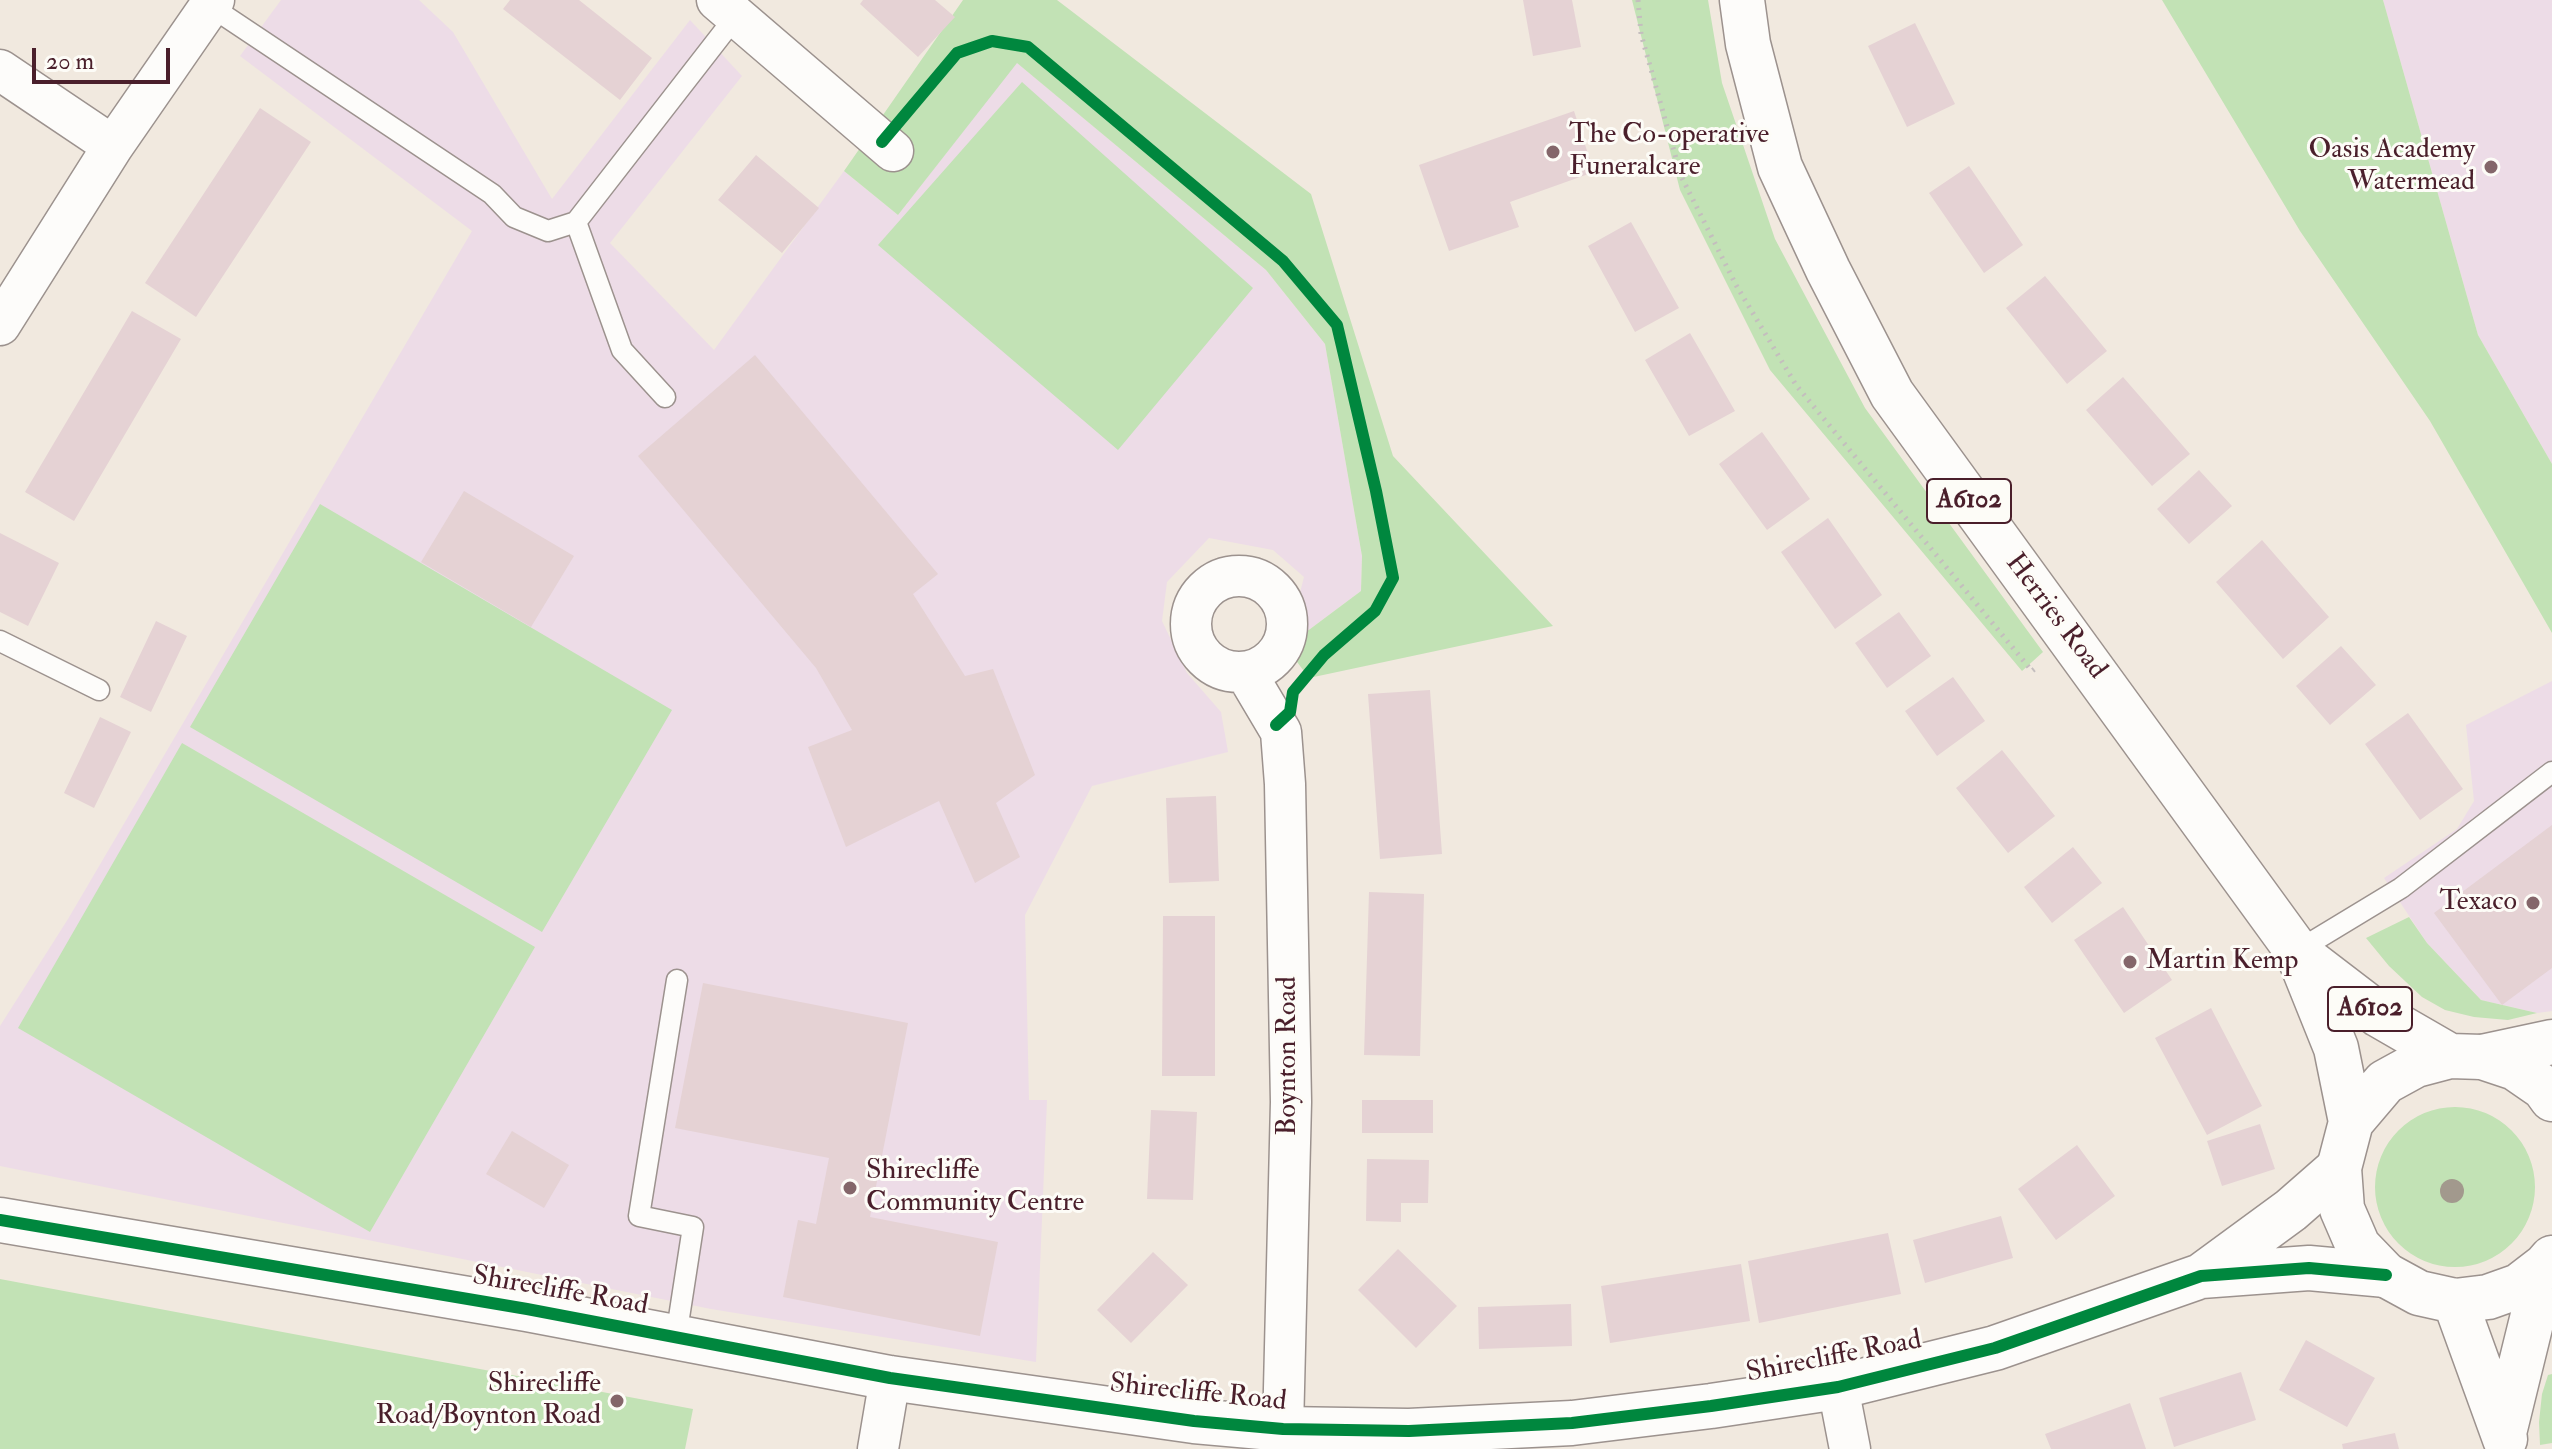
<!DOCTYPE html>
<html>
<head>
<meta charset="utf-8">
<style>
	body { margin:0 }
	#map { position:relative; width:2552px; height:1449px; overflow:hidden; background:#f1e9df; font-family:"IM FELL Double Pica",serif }
	canvas { display:block }
	.scale { position:absolute; left:32px; top:48px; width:138px; height:36px; box-sizing:border-box; border:4px solid #4a1f2b; border-top:0; padding-left:10px; font-size:24px; line-height:28px; white-space:nowrap; color:#4a1f2b; -webkit-text-stroke:6px #fdfcf7; paint-order:stroke }
</style>
</head>
<body>
<div id="map">
<canvas width="2552" height="1449"></canvas>
<div class="scale">20 m</div>
</div>
<script>
const g = document.querySelector('canvas').getContext('2d');
g.lineJoin = 'round';
function paint(path, color) {
  g.fillStyle = color;
  g.fill(path, 'evenodd');
}
function poly(rows) {
  const path = new Path2D();
  for (const r of rows) {
    if (r.length === 3) {
      path.moveTo(r[0] + r[2], r[1]);
      path.arc(r[0], r[1], r[2], 0, 2 * Math.PI);
      continue;
    }
    path.moveTo(r[0], r[1]);
    for (let i = 2; i < r.length; i += 2) path.lineTo(r[i], r[i + 1]);
  }
  return path;
}
function stroke(path, color, width, dash) {
  g.strokeStyle = color;
  g.lineWidth = width;
  g.lineCap = dash ? 'butt' : 'round';
  g.setLineDash(dash || []);
  g.stroke(path);
}
function drawText(font, color, halo, rows, align = 'center') {
  g.font = font + ' "IM FELL Double Pica",serif';
  g.lineWidth = 6;
  g.setLineDash([]);
  g.textBaseline = 'middle';
  g.strokeStyle = halo;
  g.fillStyle = color;
  for (const [text, x, y, turn = 0] of rows) {
    g.save();
    g.translate(x, y);
    g.rotate((+turn || 0) * Math.PI / 180);
    g.textAlign = isNaN(turn) ? turn : align;
    if (halo) g.strokeText(text, 0, 0);
    g.fillText(text, 0, 0);
    g.restore();
  }
}
paint(poly([
	[281,0,419,0,453,32,552,199,690,20,742,76,610,243,714,350,844,171,898,215,1016,62,1266,270,1325,344,1362,556,1361,591,1286,647,1304,577,1273,550,1209,538,1167,582,1162,621,1187,673,1221,712,1228,752,1092,786,1025,915,1029,1100,1047,1100,1036,1362,711,1309,0,1166,0,1026,68,919,472,231,240,56],
	[2383,0,2552,0,2552,464,2478,335],
	[2552,681,2552,1011,2537,1013,2481,1000,2427,943,2384,878,2457,829,2474,801,2466,725]
]), '#eddce7');
paint(poly([
	[963,0,1057,0,1311,194,1393,456,1553,626,1309,678,1286,647,1361,591,1362,556,1325,344,1266,270,1017,63,898,215,844,171],
	[1632,0,1708,0,1722,83,1775,239,1865,408,2043,652,2022,671,1770,370,1680,190],
	[2162,0,2383,0,2478,335,2552,464,2552,633,2430,421,2300,231],
	[1022,82,1253,288,1118,450,878,245],
	[320,504,672,710,542,932,190,727],
	[182,743,535,947,370,1232,18,1028],
	[2409,917,2427,943,2481,1000,2537,1013,2508,1020,2474,1017,2445,1010,2422,997,2389,966,2366,938],
	[2455,1187,80],
	[0,1279,693,1409,685,1449,0,1449],
	[2552,1374,2552,1443,2540,1445,2539,1422,2542,1394,2548,1375]
]), '#c2e2b5');
paint(poly([
	[510,0,579,0,652,58,620,100,503,9],
	[863,0,935,0,955,17,918,57,860,4],
	[1523,0,1572,0,1581,47,1533,56],
	[1915,23,1955,104,1907,127,1868,46],
	[260,108,311,142,196,317,145,283],
	[1574,111,1594,172,1510,202,1519,227,1449,251,1419,165],
	[756,155,819,208,782,253,718,200],
	[1969,166,2023,245,1984,273,1929,193],
	[1631,222,1679,308,1635,332,1588,246],
	[2045,276,2107,351,2067,384,2006,308],
	[132,311,181,339,74,521,25,492],
	[1690,333,1735,411,1689,436,1645,360],
	[755,355,938,574,913,594,965,676,993,669,1035,775,996,803,1020,857,975,883,939,801,846,847,808,747,852,730,816,668,638,456],
	[2123,377,2190,454,2152,486,2086,410],
	[1762,432,1810,499,1767,530,1719,464],
	[2199,470,2232,506,2189,544,2157,509],
	[464,491,574,556,531,627,421,562],
	[1828,518,1882,595,1835,629,1781,552],
	[0,533,59,563,28,626,0,612],
	[2262,540,2329,617,2283,659,2216,582],
	[1899,612,1931,656,1887,688,1855,643],
	[156,621,187,636,151,712,120,697],
	[2341,646,2376,685,2330,725,2296,686],
	[1953,677,1985,721,1937,756,1905,711],
	[1430,690,1442,854,1380,859,1368,694],
	[2408,713,2463,789,2420,820,2365,744],
	[100,717,131,732,94,808,64,793],
	[2002,750,2055,816,2008,853,1956,788],
	[1216,796,1219,881,1169,883,1166,798],
	[2552,825,2552,968,2502,1005,2434,913],
	[2073,847,2102,883,2052,923,2024,887],
	[1369,892,1424,894,1420,1056,1364,1055],
	[2123,907,2172,980,2124,1013,2074,940],
	[1163,916,1215,916,1215,1076,1162,1076],
	[703,983,908,1023,870,1217,998,1242,980,1336,783,1297,798,1220,816,1224,829,1158,675,1128],
	[2211,1008,2262,1106,2207,1135,2155,1038],
	[1362,1100,1433,1100,1433,1133,1362,1133],
	[1151,1110,1197,1112,1193,1200,1147,1199],
	[2260,1124,2275,1169,2222,1186,2207,1141],
	[512,1131,569,1165,544,1208,486,1174],
	[2077,1145,2115,1196,2056,1240,2018,1189],
	[1367,1159,1429,1160,1428,1203,1401,1203,1401,1222,1366,1221],
	[2001,1216,2013,1258,1925,1283,1913,1240],
	[1888,1233,1901,1294,1759,1323,1748,1261],
	[1398,1249,1457,1306,1416,1348,1358,1290],
	[1153,1252,1188,1285,1131,1343,1097,1310],
	[1741,1264,1750,1321,1610,1343,1601,1286],
	[1571,1304,1572,1346,1479,1349,1478,1307],
	[2306,1340,2375,1378,2347,1427,2279,1390],
	[2241,1372,2256,1420,2174,1447,2159,1398],
	[2130,1403,2146,1449,2051,1449,2045,1434],
	[2395,1433,2399,1449,2343,1449,2342,1444]
]), '#e5d2d4');
const lane = poly([
	[210,6,492,194,514,217,548,231,576,222,736,16],
	[576,222,622,350,665,397],
	[0,641,99,690],
	[2297,951,2401,888,2552,772],
	[676,1337,693,1227,639,1216,677,980]
]);
const street = poly([
	[717,0,893,151],
	[0,70,113,146],
	[0,325,113,146,214,0],
	[1239,624,48],
	[1246,673,1281,732,1285,784,1291,1102,1283,1429,1287,1449],
	[1838,1387,1850,1449],
	[878,1449,890,1378]
]);
const secondary = poly([
	[2482,1057,2552,1042],
	[0,1220,527,1309,890,1378,1194,1421,1283,1429,1409,1431,1572,1423,1711,1406,1838,1387,1995,1348,2201,1276,2309,1268,2386,1275],
	[2201,1276,2291,1210,2339,1168]
]);
const primary = poly([
	[1742,0,1748,44,1780,167,1828,270,1892,394,2297,951,2336,1048,2351,1122],
	[2298,953,2379,1015,2450,1056],
	[2552,1099,2544,1088,2515,1068,2482,1057,2450,1056,2416,1065,2385,1082,2351,1122,2339,1168,2342,1209,2358,1246,2386,1275,2419,1293,2455,1301,2488,1297,2519,1286,2545,1266,2552,1258],
	[2455,1301,2505,1439],
	[2504,1433,2545,1266]
]);
stroke(lane, '#9c928e', 23);
stroke(street, '#9c928e', 43);
stroke(secondary, '#9c928e', 47);
stroke(primary, '#9c928e', 47);
stroke(poly([
	[1638,0,1641,34,1681,176,1736,285,1796,385,2032,671,2037,667]
]), '#c4bebe', 5, [2, 6]);
stroke(lane, '#fdfcfa', 20);
stroke(street, '#fdfcfa', 40);
stroke(secondary, '#fdfcfa', 44);
stroke(primary, '#fdfcfa', 44);
stroke(poly([
	[882,142,957,53,992,41,1028,47,1283,261,1337,325,1376,491,1393,578,1375,611,1324,655,1293,692,1290,712,1276,725],
	[0,1220,527,1309,890,1378,1194,1421,1283,1429,1409,1431,1572,1423,1711,1406,1838,1387,1995,1348,2201,1276,2309,1268,2386,1275]
]), '#00873e', 12);
g.fillStyle = '#a2998d';
for (const [x, y] of [
	[2452,1191]
]) {
  g.beginPath();
  g.arc(x, y, 12, 0, 2 * Math.PI);
  g.fill();
}
for (const [x, y, r, color] of [
	[1553,152,8,"#84666a"],
	[2491,167,8,"#84666a"],
	[2533,903,8,"#84666a"],
	[2130,962,8,"#84666a"],
	[850,1188,8,"#84666a"],
	[617,1401,8,"#84666a"]
]) {
  const dot = new Path2D();
  dot.arc(x, y, r, 0, 2 * Math.PI);
  g.fillStyle = color;
  g.fill(dot);
  stroke(dot, '#fdfcf7', 3);
}
for (const [x, y, w] of [
	[1969,501,84],
	[2370,1009,84]
]) {
  const box = new Path2D();
  box.roundRect(x - w / 2, y - 22, w, 44, 6);
  g.fillStyle = '#fdfcf7';
  g.fill(box);
  stroke(box, '#4a1f2b', 2);
}
drawText('bold 26px', '#4a1f2b', null, [
	["A6102",1969,501],
	["A6102",2370,1009]
]);
drawText('28px', '#4a1f2b', '#fdfcf7', [
	["The Co-operative",1569,136],
	["Funeralcare",1569,168],
	["Oasis Academy",2475,151,"right"],
	["Watermead",2475,183,"right"],
	["Texaco",2517,903,"right"],
	["Martin Kemp",2146,962],
	["Shirecliffe",866,1172],
	["Community Centre",866,1204],
	["Shirecliffe",601,1385,"right"],
	["Road/Boynton Road",601,1417,"right"]
], 'left');
drawText('28px', '#4a1f2b', '#fdfcf7', [
	["Herries Road",2055,617,53],
	["Boynton Road",1289,1056,-90],
	["Shirecliffe Road",560,1292,10],
	["Shirecliffe Road",1834,1358,-11],
	["Shirecliffe Road",1198,1394,6]
]);
</script>
</body>
</html>
